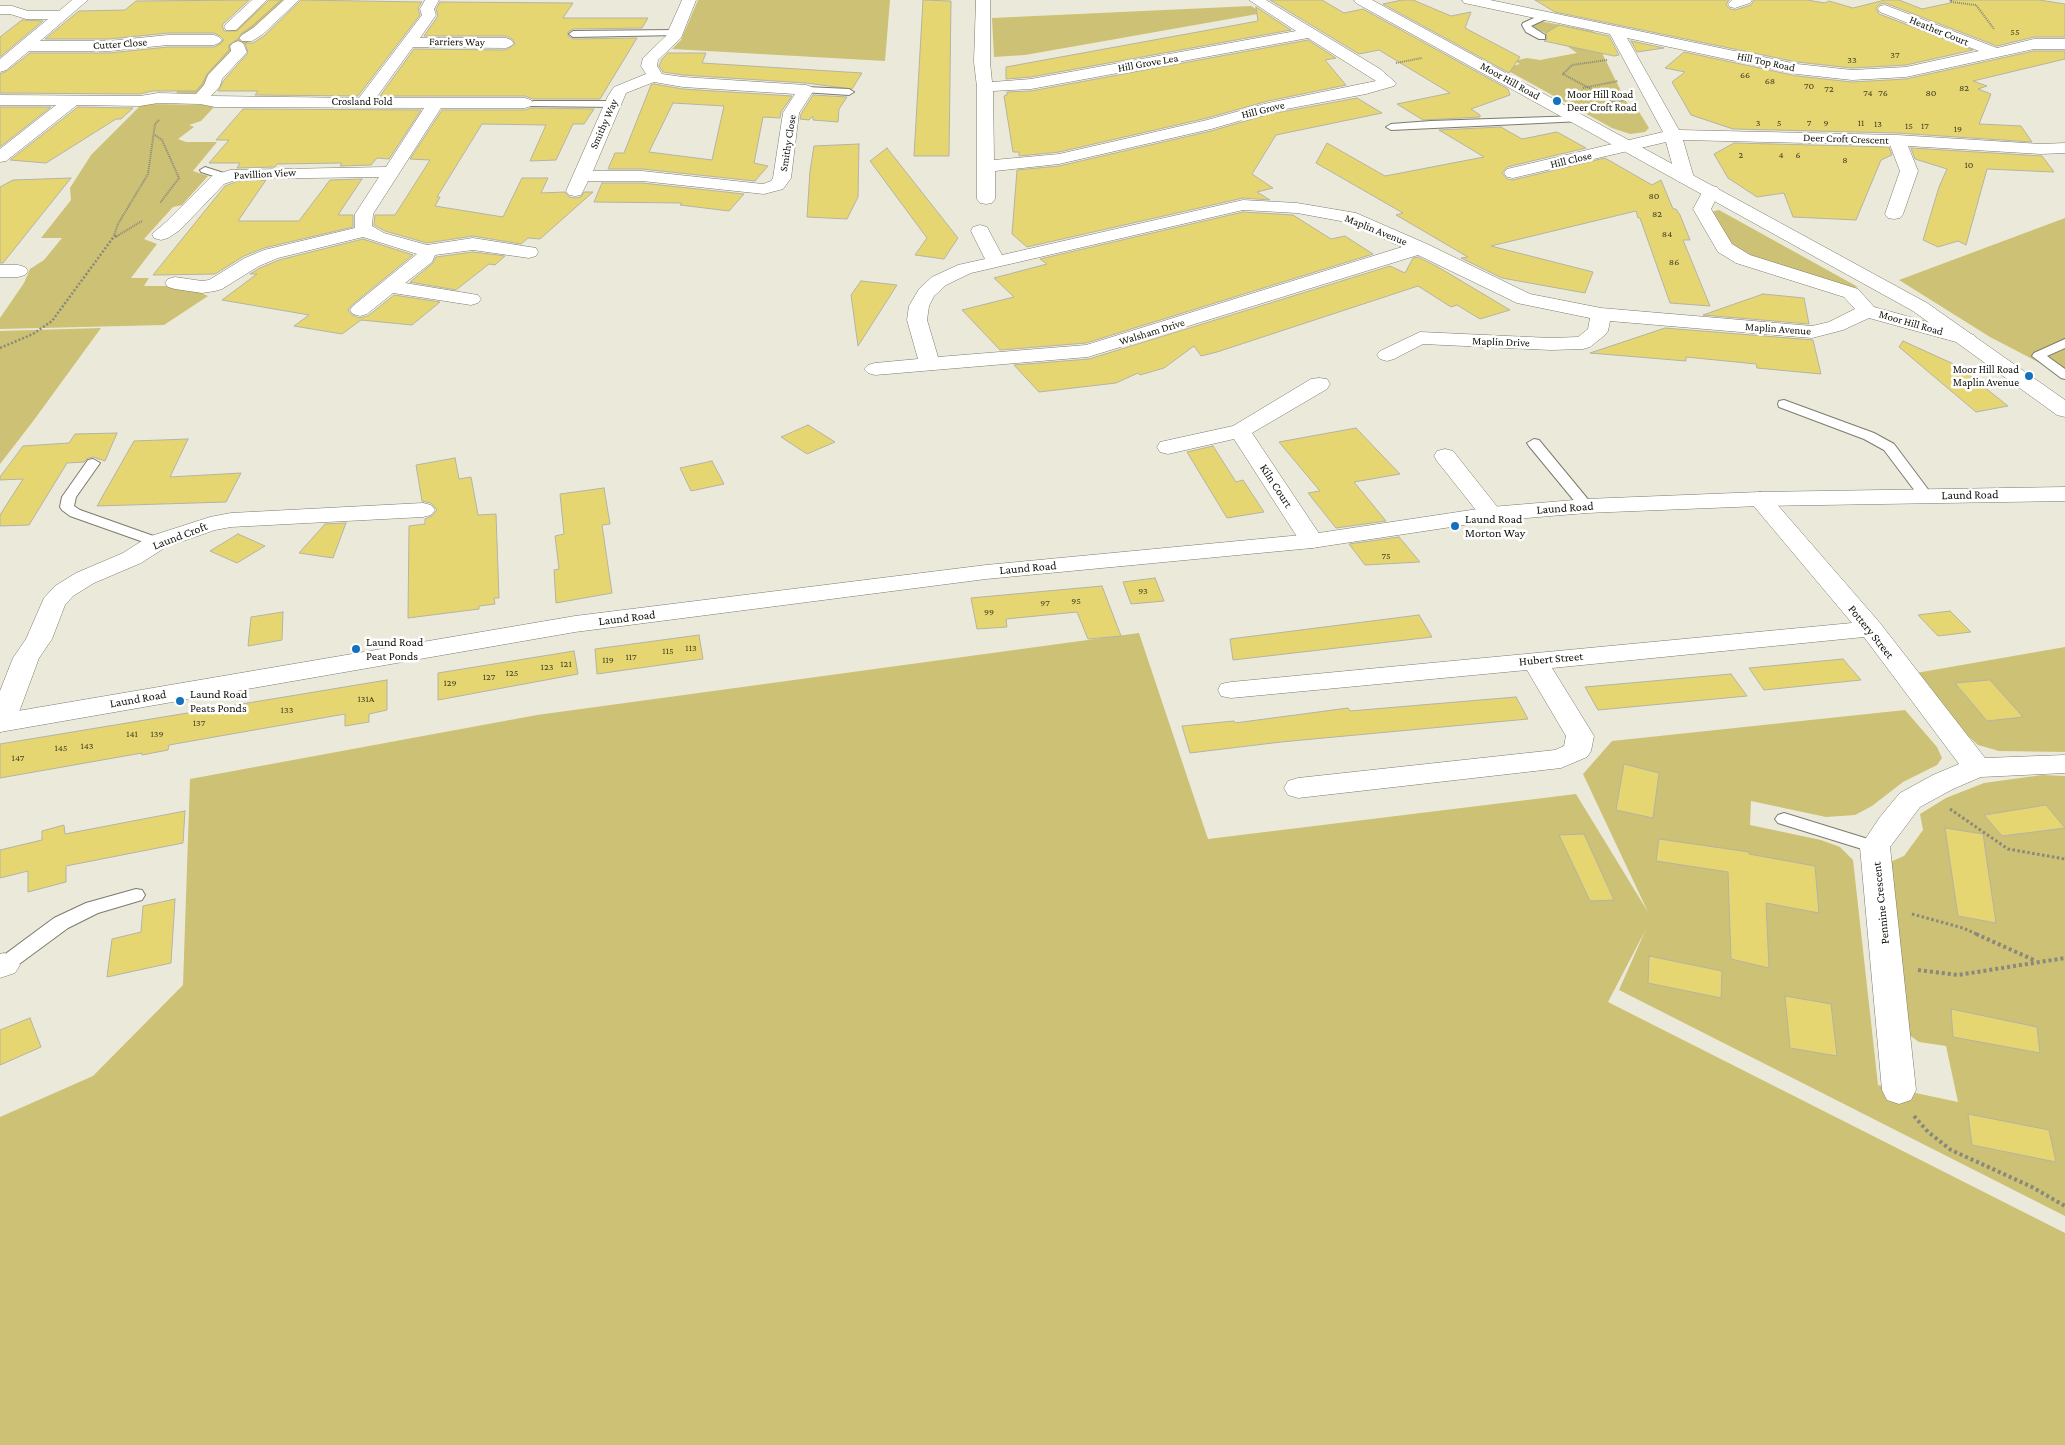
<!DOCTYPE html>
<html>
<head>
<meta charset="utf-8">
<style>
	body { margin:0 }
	canvas { display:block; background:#ebe9da }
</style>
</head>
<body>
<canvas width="2065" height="1445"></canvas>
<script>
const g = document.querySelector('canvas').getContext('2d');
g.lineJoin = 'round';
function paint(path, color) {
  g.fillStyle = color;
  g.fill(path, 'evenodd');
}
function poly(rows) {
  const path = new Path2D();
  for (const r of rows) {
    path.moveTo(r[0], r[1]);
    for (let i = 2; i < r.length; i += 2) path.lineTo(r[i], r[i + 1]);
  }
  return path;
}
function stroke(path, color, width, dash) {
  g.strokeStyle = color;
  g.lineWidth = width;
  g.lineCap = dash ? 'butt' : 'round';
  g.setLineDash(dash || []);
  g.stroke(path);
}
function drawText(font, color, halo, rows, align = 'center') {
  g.font = font + ' "Crimson Pro",serif';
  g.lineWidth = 5;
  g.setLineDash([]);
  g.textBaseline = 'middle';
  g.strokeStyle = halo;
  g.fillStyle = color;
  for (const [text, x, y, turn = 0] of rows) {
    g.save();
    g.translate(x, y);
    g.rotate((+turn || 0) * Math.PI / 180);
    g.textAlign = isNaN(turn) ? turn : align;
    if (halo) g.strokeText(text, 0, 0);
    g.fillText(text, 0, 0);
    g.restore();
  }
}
paint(poly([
	[269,0,286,0,252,39,246,44,232,46,231,54,200,93,177,93,176,90,236,25,249,18],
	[698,0,890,0,885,61,672,49,681,40],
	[1251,6,1263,13,1025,55,994,57,992,18],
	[1540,21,1592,31,1603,37,1602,53,1627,103,1636,107,1649,128,1645,132,1630,134,1612,128,1503,68,1520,64,1514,61,1527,58,1540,60,1577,53,1557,39,1531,26],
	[147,104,216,105,201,121,189,125,194,127,178,139,186,142,217,142,193,171,208,176,182,205,173,207,144,239,157,244,131,278,149,278,144,286,174,286,199,292,208,296,164,325,0,329,0,318,24,283,30,269,44,260,62,238,41,238,71,200,70,188,91,155,140,106],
	[1719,210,1858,287,1850,289,1750,257,1733,247,1711,212],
	[2065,218,2065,376,1990,337,1899,280],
	[101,328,34,420,0,464,0,331],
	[1139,633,1208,839,1576,794,1648,912,1583,774,1612,741,1905,710,1937,747,1942,758,1937,765,1903,782,1872,806,1855,815,1826,817,1751,801,1750,825,1821,840,1840,847,1853,860,1878,1085,1958,1102,1946,1046,1919,1042,1905,1032,1890,862,1904,856,1923,830,1920,814,1946,798,1984,783,2042,775,2065,776,2065,1216,1619,990,1646,929,1608,1002,2065,1233,2065,1445,0,1445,0,1117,93,1076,183,985,190,779,537,715],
	[2065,647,2065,752,1999,751,1978,745,1965,733,1916,673]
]), '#cdc175');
const building = poly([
	[249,0,224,23,222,26,224,31,237,31,269,0,281,0,252,26,241,34,238,39,229,45,229,50,207,74,202,84,196,91,152,91,140,94,0,93,0,74,7,71,30,53,109,53,168,47,214,47,220,44,224,40,220,36,214,33,168,33,109,39,45,39,79,11,125,10,136,1,249,0],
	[301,0,422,2,418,8,420,15,358,96,255,95,258,91,218,91,224,80,248,53,245,43,253,43,264,36,301,0],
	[923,0,951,1,949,156,914,156,923,0],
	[1270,0,1322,0,1344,13,1363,9,1508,89,1510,95,1471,109,1480,115,1480,117,1423,120,1397,104,1450,93,1379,50,1359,54,1270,0],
	[1402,0,1413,0,1451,16,1471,12,1465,28,1520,57,1509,73,1383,4,1402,0],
	[1535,0,1729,0,1726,5,1730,9,1735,10,1751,5,1754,0,1807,0,1825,3,1829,1,1853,8,1885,0,1899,0,1922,9,1950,3,1950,0,2039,0,2065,4,2065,37,2034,37,1997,46,1885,3,1880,4,1876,8,1879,14,1973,50,1906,65,1852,68,1797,62,1555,12,1535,0],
	[440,2,573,3,563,18,648,18,642,28,573,29,568,32,568,36,573,39,637,38,600,99,533,99,525,96,380,96,414,49,506,50,515,44,512,39,506,36,424,36,438,16,436,9,440,2],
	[1256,7,1291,30,1031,77,1006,79,1006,67,1258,21,1256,7],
	[22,20,43,21,0,57,0,37,22,20],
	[1559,25,1609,36,1619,55,1614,56,1544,41,1547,39,1546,33,1559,25],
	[1308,40,1336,58,1325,60,1346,85,1268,101,1207,118,1059,152,1019,156,1019,152,1013,152,1004,96,1007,95,1007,92,1031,91,1308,40],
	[1631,41,1664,48,1637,52,1631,41],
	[2034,51,2065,51,2065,59,1973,81,1987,86,1978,89,1991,94,1979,124,2021,126,2032,142,1897,133,1733,129,1691,115,1672,82,1685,72,1665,68,1684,52,1797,76,1852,82,1906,79,2034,51],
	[668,53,706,53,702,63,862,73,852,89,806,83,683,75,663,72,659,66,662,59,668,53],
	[654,84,683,89,792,96,781,112,780,118,763,117,754,163,768,166,755,181,642,169,608,169,615,153,624,153,651,85,654,84],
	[673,103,724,106,712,160,649,152,673,103],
	[813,95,847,97,839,109,838,122,813,120,813,116,809,120,800,119,801,114,813,95],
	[1357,98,1382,113,1276,135,1252,174,1273,188,1257,192,1270,200,1243,198,1027,247,1012,234,1017,170,1059,166,1211,131,1270,114,1357,98],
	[0,107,51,107,0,147,0,107],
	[78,107,133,108,121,119,116,119,46,163,10,160,78,107],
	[531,108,594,109,584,124,573,124,556,160,530,161,546,125,482,124,437,197,440,197,435,206,503,217,522,178,548,178,541,193,565,192,569,197,575,198,581,197,584,192,593,192,540,239,528,238,521,244,473,236,427,243,385,231,374,225,375,215,395,215,430,160,410,159,442,110,525,110,531,108],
	[243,109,421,110,389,159,377,158,371,165,340,166,342,163,277,164,275,167,237,168,240,163,209,163,229,140,216,140,243,109],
	[1501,127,1522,139,1557,132,1586,148,1507,167,1502,173,1507,179,1513,180,1605,158,1652,185,1661,180,1673,209,1676,209,1680,215,1690,240,1683,240,1710,306,1670,303,1640,218,1638,218,1636,211,1491,246,1593,272,1585,293,1502,278,1461,258,1468,257,1396,215,1403,213,1316,163,1327,143,1385,176,1484,157,1439,130,1501,127],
	[1734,143,1889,147,1892,155,1881,160,1856,220,1793,217,1784,193,1757,197,1728,178,1714,154,1734,143],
	[859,144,858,197,847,219,807,217,810,171,814,146,859,144],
	[887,148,958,238,944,259,915,255,927,238,870,161,887,148],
	[1911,148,2042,156,2054,172,1987,169,1966,245,1958,241,1938,247,1923,240,1939,187,1947,169,1915,159,1911,148],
	[71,178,3,263,0,263,0,187,13,180,71,178],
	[362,179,338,215,353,215,353,227,264,248,244,256,215,274,153,275,225,186,238,181,266,180,238,221,299,221,330,180,362,179],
	[602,183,642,183,744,194,729,211,680,205,682,203,594,202,602,183],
	[1243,212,1293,215,1331,239,1345,236,1373,254,1086,343,1000,350,962,310,1014,297,994,278,1047,264,1040,259,1243,212],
	[363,239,413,255,352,305,348,310,352,315,359,318,368,316,394,295,440,302,412,325,361,320,342,334,294,326,309,315,222,300,257,274,250,274,260,268,279,260,363,239],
	[473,252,505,256,495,265,489,264,456,290,410,282,433,263,436,257,473,252],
	[1418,257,1438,267,1510,310,1480,319,1457,305,1451,307,1418,286,1217,352,1201,356,1194,346,1164,368,1140,375,1138,373,1116,383,1039,392,1014,365,1089,359,1390,266,1405,273,1413,258,1418,257],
	[861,281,897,285,858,346,851,295,861,281],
	[1763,294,1804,298,1809,324,1703,315,1763,294],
	[1665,328,1813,340,1821,374,1757,368,1756,364,1686,357,1686,361,1590,353,1665,328],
	[1903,341,1958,366,2008,406,1976,412,1899,347,1903,341],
	[808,425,835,442,807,454,781,437,808,425],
	[1356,428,1400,474,1354,482,1386,521,1336,528,1308,493,1320,491,1279,442,1356,428],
	[117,433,105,461,93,457,88,458,84,462,67,463,29,525,0,526,0,515,23,479,0,480,0,477,23,446,69,443,75,434,117,433],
	[188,439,170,477,241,473,226,502,97,506,134,441,188,439],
	[1213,446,1236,482,1243,480,1264,512,1227,518,1187,452,1213,446],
	[455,458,459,479,471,477,478,515,496,514,499,598,494,598,495,604,479,606,479,609,408,618,409,526,425,524,425,519,432,516,437,510,431,503,422,501,416,465,455,458],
	[712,461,724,484,691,491,680,468,712,461],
	[604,488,610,524,602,525,612,593,556,603,554,570,559,569,555,536,564,534,560,494,604,488],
	[346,523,333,558,299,553,325,524,346,523],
	[238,534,265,546,237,563,210,551,238,534],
	[1399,537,1420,562,1365,565,1349,544,1399,537],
	[1155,578,1164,601,1131,604,1123,582,1155,578],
	[1102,586,1121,636,1088,639,1077,612,1006,619,1007,627,977,629,971,598,1102,586],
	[1950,611,1971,632,1938,636,1918,615,1950,611],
	[283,612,282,640,248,646,251,617,283,612],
	[1419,615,1432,637,1233,660,1230,639,1419,615],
	[699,635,703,659,597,674,595,649,699,635],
	[574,651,578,674,438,700,438,673,574,651],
	[1843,659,1861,680,1764,690,1749,668,1843,659],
	[1731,674,1747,696,1598,710,1585,687,1731,674],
	[387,680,387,710,369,714,369,722,345,726,345,714,169,745,168,750,142,755,142,753,0,778,0,744,387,680],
	[1990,680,2023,717,1987,721,1955,683,1990,680],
	[1516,697,1528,719,1281,742,1190,753,1182,726,1234,721,1235,723,1348,708,1350,711,1516,697],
	[1624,764,1659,773,1653,818,1616,810,1624,764],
	[2046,805,2065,828,2002,836,1984,815,2046,805],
	[185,811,183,843,66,866,66,882,28,892,28,871,0,878,0,850,42,840,42,831,64,825,65,834,185,811],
	[1945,828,1983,834,1996,923,1958,916,1945,828],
	[1584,834,1614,900,1590,901,1559,835,1584,834],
	[1659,839,1749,852,1749,854,1815,866,1819,913,1766,903,1769,968,1731,959,1728,872,1656,861,1659,839],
	[175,899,171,963,107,977,112,939,141,932,143,906,175,899],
	[1649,956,1722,971,1721,998,1648,983,1649,956],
	[1785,996,1831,1004,1837,1056,1790,1048,1785,996],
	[1951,1009,2037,1027,2040,1053,1953,1037,1951,1009],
	[30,1018,41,1047,0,1065,0,1030,30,1018],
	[1968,1114,2049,1130,2056,1162,1972,1145,1968,1114]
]);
paint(building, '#e6d672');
stroke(building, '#b5b3a4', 1);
const lane = poly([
	[1545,13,1549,16,1548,18,1531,26,1545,35,1545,39,1539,39,1526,32,1522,25,1523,23,1545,13],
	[675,30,679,33,678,35,573,37,569,34,573,31,675,30],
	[806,87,849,89,854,92,849,95,803,92,803,88,806,87],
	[534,101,612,101,617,104,612,107,531,106,531,102,534,101],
	[1579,116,1584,119,1582,121,1391,130,1386,127,1391,124,1431,121,1579,116],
	[205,167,230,175,231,177,226,180,201,172,200,170,205,167],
	[2065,339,2065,348,2047,356,2065,369,2065,379,2061,378,2032,356,2034,353,2065,339],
	[1784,400,1874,433,1894,444,1933,496,1926,500,1921,499,1884,450,1864,439,1779,407,1778,404,1779,401,1784,400],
	[1534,439,1539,440,1591,503,1593,506,1591,509,1581,509,1529,446,1527,443,1534,439],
	[93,459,100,463,76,497,74,506,80,510,162,539,164,542,162,545,152,545,70,516,62,510,60,507,62,497,88,460,93,459],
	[1784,813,1881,843,1884,847,1881,851,1875,853,1778,823,1775,819,1778,815,1784,813],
	[136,889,142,890,145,895,142,900,98,913,68,928,11,970,4,972,0,971,0,958,54,918,86,903,136,889]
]);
const street = poly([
	[72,0,88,0,40,41,109,41,168,35,214,35,219,37,222,40,219,43,214,45,168,45,109,51,29,51,6,70,0,72,0,59,48,19,26,19,10,14,0,14,0,6,12,6,28,11,59,11,72,0],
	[252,0,267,0,236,30,226,30,224,27,226,24,252,0],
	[284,0,299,0,263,34,252,41,242,41,239,38,242,35,253,28,284,0],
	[425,0,439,0,434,9,436,15,420,38,506,38,511,40,514,43,511,46,506,48,413,47,376,98,525,98,531,100,533,103,531,106,525,108,441,108,373,214,372,226,384,233,427,245,473,238,536,248,538,252,536,256,529,258,473,250,435,255,432,262,405,283,478,295,481,299,478,303,471,305,393,293,367,314,360,316,353,314,350,310,353,306,417,254,363,237,278,258,259,266,222,289,215,291,202,293,175,289,168,287,165,283,168,279,175,277,202,281,209,280,245,258,264,250,355,228,355,214,379,177,238,179,224,184,180,230,168,238,161,240,154,238,152,234,166,222,212,176,230,170,386,167,424,108,215,107,200,104,158,103,140,106,77,105,6,161,0,162,0,149,56,105,0,105,0,95,140,96,158,93,196,94,204,85,208,75,231,51,230,46,233,43,238,41,243,43,247,52,222,79,220,86,211,96,359,98,422,15,420,9,425,0],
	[682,0,696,0,681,38,658,60,657,66,662,74,683,77,806,85,812,87,814,90,799,113,791,178,783,189,764,194,642,181,588,181,581,195,575,196,569,195,566,191,608,96,614,87,646,74,641,66,643,58,666,36,682,0],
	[654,82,683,87,795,94,783,113,773,178,771,181,763,184,642,171,593,171,626,93,654,82],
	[976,0,990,0,990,62,992,82,1031,79,1296,31,1249,0,1266,0,1380,69,1396,83,1394,86,1366,94,1270,112,1211,129,1059,164,995,171,995,199,992,203,986,204,980,203,977,199,977,87,974,62,976,0],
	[1308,38,1376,81,1268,103,1207,120,1059,154,994,160,993,91,1031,89,1308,38],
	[1462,0,1490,0,1797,64,1852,70,1906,67,1979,51,1880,12,1878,9,1880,6,1885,5,1997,48,2034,39,2065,39,2065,49,2034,49,1906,77,1852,80,1797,74,1627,38,1679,130,1897,135,2041,144,2065,143,2065,153,2041,154,1908,146,1918,171,1903,214,1900,218,1894,219,1888,218,1885,214,1900,171,1890,145,1683,140,1694,178,1691,182,1685,183,1679,182,1676,178,1666,142,1513,178,1507,177,1504,173,1507,169,1663,132,1610,34,1469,4,1464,3,1462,0],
	[1732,0,1752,0,1750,3,1735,8,1730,7,1728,4,1732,0],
	[1711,186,1717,187,1720,191,1711,209,1732,244,1750,255,1858,289,1874,307,1974,335,1977,339,1974,343,1967,345,1869,318,1843,330,1812,338,1610,321,1608,331,1605,335,1590,347,1583,349,1551,350,1423,344,1394,359,1387,361,1380,359,1377,355,1380,351,1420,332,1551,338,1578,337,1588,329,1590,318,1517,303,1418,255,1088,357,875,375,868,373,864,369,868,365,875,363,918,359,907,320,909,306,919,289,932,277,958,265,985,259,971,231,973,227,980,225,987,227,1002,255,1243,200,1297,203,1356,213,1427,244,1530,294,1601,308,1812,326,1829,322,1855,309,1844,297,1736,263,1718,252,1693,209,1705,187,1711,186],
	[1243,210,1297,213,1346,222,1402,247,1086,345,938,357,927,320,929,306,934,296,946,285,971,273,1243,210],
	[0,265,18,265,25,267,28,271,25,275,18,277,0,277,0,265],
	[1319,378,1327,379,1330,384,1327,389,1252,433,1324,541,1321,546,1312,548,1303,546,1234,439,1168,454,1160,452,1157,447,1160,442,1233,426,1311,379,1319,378],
	[1445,449,1453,451,1499,509,1503,514,1499,519,1491,521,1483,519,1437,461,1434,456,1437,451,1445,449],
	[1760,492,1768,494,1880,623,1985,758,2065,755,2065,773,1981,777,1953,789,1920,807,1890,847,1916,1090,1911,1100,1899,1104,1887,1100,1882,1090,1860,847,1880,817,1900,793,1933,775,1959,764,1864,637,1552,668,1594,736,1591,751,1587,757,1561,768,1298,798,1288,795,1284,788,1288,781,1298,778,1555,750,1564,746,1566,736,1527,670,1231,698,1221,696,1218,690,1221,684,1231,682,1852,623,1752,504,1748,499,1752,494,1760,492],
	[423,503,431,505,435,510,431,515,423,517,231,527,215,530,166,547,141,563,94,583,73,596,65,605,52,639,39,658,15,723,11,729,0,732,0,691,13,658,26,639,44,598,55,586,76,573,123,553,148,537,210,517,231,513,423,503],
	[4,953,15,957,20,965,15,973,0,978,0,954,4,953]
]);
const secondary = poly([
	[1354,0,1372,0,1927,303,2065,400,2065,417,2057,415,1913,311,1356,3,1354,0],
	[2065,487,2065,501,1760,506,1586,513,1491,521,1312,548,986,579,575,632,0,732,0,714,575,616,986,565,1312,534,1491,507,1586,499,1760,492,2065,487]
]);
stroke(lane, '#7d7b6d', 2);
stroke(street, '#7d7b6d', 1);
stroke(secondary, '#7d7b6d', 1);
stroke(poly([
	[1951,0,1951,2,1976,5,1994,29],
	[1607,60,1572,65,1563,74,1615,102],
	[1396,63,1422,58],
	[1583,88,1618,81],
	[1611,103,1627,99],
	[155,135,162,140,179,178,160,203],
	[114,236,118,224,148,174,155,124,159,120],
	[117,236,142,221]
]), '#89887d', 2, [1, 1]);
stroke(poly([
	[115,237,119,235],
	[0,348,33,334,52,321,115,235]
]), '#89887d', 2.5, [2, 2]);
stroke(poly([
	[1950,809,2008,849,2065,859],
	[1912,914,1963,928,1979,935]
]), '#89887d', 3, [2.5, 2.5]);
stroke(poly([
	[1976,934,2036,961],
	[1918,970,1958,975,2065,958],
	[1914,1116,1928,1132,1951,1150,2032,1187,2065,1206]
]), '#89887d', 4, [3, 3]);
paint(lane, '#fff');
paint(street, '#fff');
paint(secondary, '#fff');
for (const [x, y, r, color] of [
	[1557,101,5,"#1571be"],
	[2029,376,5,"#1571be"],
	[1455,526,5,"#1571be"],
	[356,649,5,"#1571be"],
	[180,701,5,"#1571be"]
]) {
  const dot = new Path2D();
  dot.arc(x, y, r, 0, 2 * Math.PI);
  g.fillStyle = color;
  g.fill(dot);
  stroke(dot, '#fff', 2);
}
drawText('10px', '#464225', null, [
	["55",2015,32],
	["37",1895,55],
	["33",1852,60],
	["66",1745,75],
	["68",1770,81],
	["70",1809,86],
	["82",1964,88],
	["72",1829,89],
	["74",1868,93],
	["76",1883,93],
	["80",1931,93],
	["3",1758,123],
	["5",1779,123],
	["7",1809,123],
	["9",1826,123],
	["11",1861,123],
	["13",1878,124],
	["15",1909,126],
	["17",1925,126],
	["19",1958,129],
	["2",1741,155],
	["4",1781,155],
	["6",1798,155],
	["8",1845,160],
	["10",1969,165],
	["80",1654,196],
	["82",1657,214],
	["84",1667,234],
	["86",1674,262],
	["75",1386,556],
	["93",1143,591],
	["95",1076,601],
	["97",1045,603],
	["99",989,612],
	["113",691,648],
	["115",668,651],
	["117",631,657],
	["119",608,660],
	["121",566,664],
	["123",547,667],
	["125",512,673],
	["127",489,677],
	["129",450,683],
	["131A",366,699],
	["133",287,710],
	["137",199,723],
	["141",132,734],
	["139",157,734],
	["143",87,746],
	["145",61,748],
	["147",18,758]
]);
drawText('11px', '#11110b', '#fff', [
	["Heather Court",1939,31,22],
	["Farriers Way",457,42,1],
	["Cutter Close",120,44,-4],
	["Hill Top Road",1766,62,12],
	["Hill Grove Lea",1148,63,-10],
	["Moor Hill Road",1510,81,29],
	["Crosland Fold",362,102],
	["Hill Grove",1263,110,-14],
	["Smithy Way",604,124,-66],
	["Deer Croft Crescent",1846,139,2],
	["Smithy Close",788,143,-81],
	["Hill Close",1571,160,-13],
	["Pavillion View",265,174,-3],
	["Maplin Avenue",1376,230,22],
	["Moor Hill Road",1911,323,16],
	["Maplin Avenue",1778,329,4],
	["Walsham Drive",1152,332,-17],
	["Maplin Drive",1501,342,2]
]);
drawText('11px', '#11110b', '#fff', [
	["Moor Hill Road",1567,95],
	["Deer Croft Road",1567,108],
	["Moor Hill Road",2019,370,"right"],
	["Maplin Avenue",2019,383,"right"]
], 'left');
drawText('12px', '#11110b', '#fff', [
	["Kiln Court",1276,486,57],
	["Laund Road",1970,495,-1],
	["Laund Road",1565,508,-4],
	["Laund Croft",180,536,-21],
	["Laund Road",1028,568,-5],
	["Laund Road",627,618,-7],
	["Pottery Street",1871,632,51],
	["Hubert Street",1551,659,-5],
	["Laund Road",138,699,-10],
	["Pennine Crescent",1881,903,-96]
]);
drawText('12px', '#11110b', '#fff', [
	["Laund Road",1465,519],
	["Morton Way",1465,533],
	["Laund Road",366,642],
	["Peat Ponds",366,656],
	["Laund Road",190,694],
	["Peats Ponds",190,708]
], 'left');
</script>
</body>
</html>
